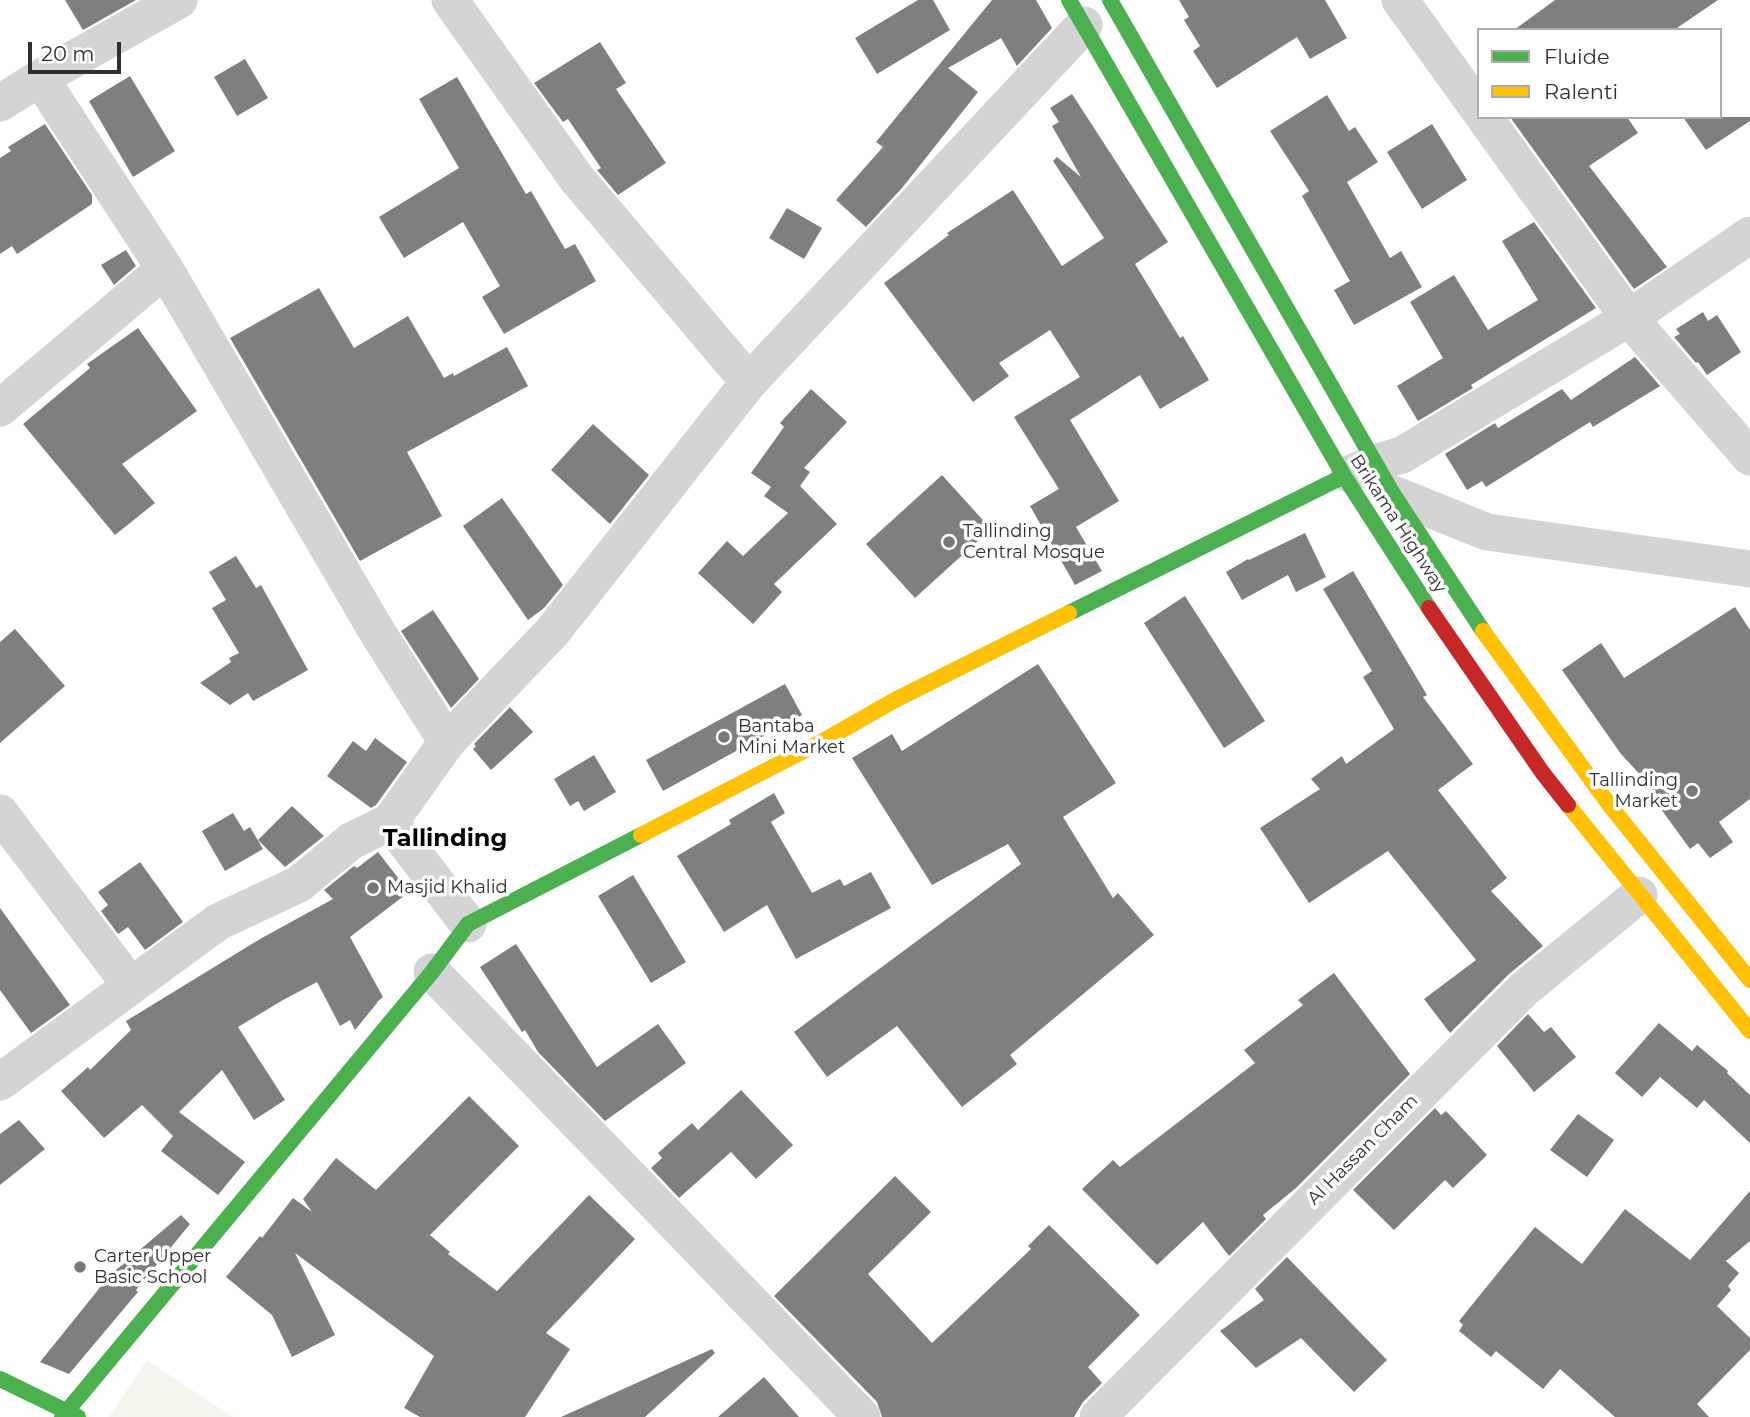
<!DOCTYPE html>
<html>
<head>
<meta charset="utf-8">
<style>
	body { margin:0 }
	#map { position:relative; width:1750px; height:1417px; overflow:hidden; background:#fff; font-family:Montserrat,sans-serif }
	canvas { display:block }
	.legend { position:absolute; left:1477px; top:28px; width:245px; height:91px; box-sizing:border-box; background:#fff; border:2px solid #acacac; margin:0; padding:9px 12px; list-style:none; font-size:21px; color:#303030 }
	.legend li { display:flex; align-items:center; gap:14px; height:35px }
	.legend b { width:35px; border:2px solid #acacac }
	.scale { position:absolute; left:28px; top:42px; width:93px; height:32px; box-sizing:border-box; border:4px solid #303030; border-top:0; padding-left:9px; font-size:21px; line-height:24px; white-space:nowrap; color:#303030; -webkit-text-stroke:5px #fff; paint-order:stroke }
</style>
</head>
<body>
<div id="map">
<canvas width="1750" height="1417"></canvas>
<ul class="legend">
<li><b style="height:9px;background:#4caf50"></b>Fluide</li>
<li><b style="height:9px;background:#ffc107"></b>Ralenti</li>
</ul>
<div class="scale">20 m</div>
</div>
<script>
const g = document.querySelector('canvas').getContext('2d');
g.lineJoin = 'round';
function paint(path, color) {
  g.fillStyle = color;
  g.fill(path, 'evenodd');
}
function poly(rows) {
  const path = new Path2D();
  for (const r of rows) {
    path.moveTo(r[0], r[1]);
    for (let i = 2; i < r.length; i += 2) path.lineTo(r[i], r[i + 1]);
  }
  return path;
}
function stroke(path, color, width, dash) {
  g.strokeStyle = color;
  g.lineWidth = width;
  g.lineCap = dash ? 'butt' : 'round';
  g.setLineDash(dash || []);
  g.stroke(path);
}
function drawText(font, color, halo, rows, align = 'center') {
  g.font = font + ' Montserrat,sans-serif';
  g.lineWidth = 7;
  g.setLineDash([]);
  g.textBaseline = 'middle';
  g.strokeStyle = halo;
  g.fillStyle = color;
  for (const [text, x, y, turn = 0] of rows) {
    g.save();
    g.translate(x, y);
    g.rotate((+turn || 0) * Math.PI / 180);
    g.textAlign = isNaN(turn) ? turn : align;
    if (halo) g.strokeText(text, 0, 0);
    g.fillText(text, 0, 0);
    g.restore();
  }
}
paint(poly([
	[147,1360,233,1417,109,1417]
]), '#f2f6ec');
paint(poly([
	[65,0,136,0,83,30],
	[918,0,933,0,950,30,877,74,855,38],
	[992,0,1036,0,1052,28,1017,66,1001,38,948,68,978,92,902,188,866,227,836,200,883,147,876,142],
	[1179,0,1325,0,1347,38,1310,59,1297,37,1217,88,1193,51,1200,46,1184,20,1189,17],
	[1555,0,1718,0,1674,30,1514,30],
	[600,42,626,83,616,89,666,163,618,195,597,170,601,168,568,119,563,122,534,83],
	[245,59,268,98,237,116,214,77],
	[130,76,175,151,133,177,89,101],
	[457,77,526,194,531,191,565,249,575,244,596,281,504,334,482,297,500,286,463,222,404,258,379,217,459,168,419,99],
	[1072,94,1168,242,1135,264,1180,338,1183,336,1209,380,1160,409,1140,375,1070,420,1119,501,1076,527,1102,571,1075,585,1030,506,1059,489,1014,417,1080,377,1050,330,999,363,1009,376,973,402,884,283,949,235,947,233,1013,190,1062,266,1104,238,1053,161,1057,157,1081,177,1052,126,1059,122,1050,108],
	[1327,95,1349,131,1355,127,1378,162,1347,182,1390,258,1401,251,1422,287,1354,325,1334,290,1350,281,1302,196,1309,191,1270,131],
	[1510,117,1627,117,1638,133,1589,166,1667,267,1634,289],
	[1683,117,1750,117,1750,121,1706,150],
	[45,124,92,195,92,204,17,254,12,246,0,254,0,158,11,151,8,147],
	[1432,124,1467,180,1422,209,1387,152],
	[787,208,822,228,804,259,769,238],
	[1534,222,1596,308,1471,385,1473,388,1418,421,1397,386,1443,358,1410,302,1454,275,1488,330,1538,300,1502,241],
	[126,250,136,266,114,285,101,265],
	[319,288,354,348,408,316,444,378,453,373,454,376,507,347,528,386,407,452,442,516,360,561,230,338],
	[1703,312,1708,321,1717,315,1741,352,1707,375,1698,362,1696,363,1674,337,1680,334,1676,329],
	[138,328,197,411,122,464,155,503,115,535,23,424,90,368,87,364],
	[1635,357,1660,386,1593,427,1590,422,1486,487,1482,481,1467,490,1445,454,1495,423,1498,428,1562,389,1571,400],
	[811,389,847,422,804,468,810,472,800,486,837,524,774,584,782,592,753,624,698,573,727,541,743,556,788,513,764,496,771,487,751,473,784,427,780,423],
	[593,424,649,475,610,524,551,470],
	[942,475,991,529,915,598,866,544],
	[502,498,563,585,544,608,528,620,463,526],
	[1305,533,1326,577,1296,592,1288,575,1242,600,1226,572,1248,559,1249,560],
	[236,556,256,588,261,585,308,670,253,701,248,693,230,705,200,683,231,662,229,658,239,653,212,608,226,600,209,572],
	[1353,571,1427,695,1423,697,1473,764,1438,790,1507,878,1491,891,1543,946,1509,974,1450,1033,1424,999,1476,960,1388,851,1309,903,1260,828,1320,789,1311,779,1342,756,1346,764,1394,729,1363,677,1372,671,1323,589],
	[1185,596,1265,721,1224,748,1144,623],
	[1735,607,1750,630,1750,799,1719,822,1733,842,1710,858,1698,843,1690,849,1653,798,1655,794,1645,782,1645,780,1621,754,1562,670,1601,643,1624,678],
	[433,610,479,679,451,708,401,631],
	[15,629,65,686,0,743,0,642],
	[1038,664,1116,783,1063,817,1113,898,1118,893,1154,935,1010,1055,1017,1064,962,1107,897,1026,827,1077,794,1032,1021,864,1008,844,932,885,852,758,892,734,902,751],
	[785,684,802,715,663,791,646,760],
	[510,707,533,732,491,770,473,749,476,746,474,744],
	[375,738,407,762,376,805,371,808,327,776,353,741,366,751],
	[594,755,616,792,584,811,578,801,570,806,554,779],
	[774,793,785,813,771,822,812,893,840,879,844,886,871,872,891,908,796,959,767,905,724,932,677,856,731,824,729,820],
	[292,806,324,836,285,867,258,840],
	[233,813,244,831,250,827,263,849,225,871,202,831],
	[378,852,409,892,350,937,383,997,377,1002,377,1003,355,1030,350,1020,340,1026,317,982,283,1000,238,1027,285,1100,254,1120,222,1070,179,1112,245,1162,218,1195,161,1151,173,1136,142,1105,104,1138,61,1091,88,1067,90,1070,131,1030,126,1021,260,939,333,899,324,890,354,866,357,868],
	[140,862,183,922,145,950,128,927,118,934,101,911,108,905,98,892],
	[633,875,686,962,651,983,598,896],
	[0,908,70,1005,31,1033,0,990],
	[516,944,597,1067,658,1024,686,1063,605,1121,538,1052,525,1030,522,1032,480,967],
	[1334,973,1410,1074,1296,1188,1263,1215,1266,1219,1229,1256,1203,1222,1157,1265,1082,1189,1113,1160,1120,1167,1255,1063,1244,1050,1303,1005,1298,1000],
	[1528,1014,1544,1032,1551,1027,1576,1057,1534,1092,1497,1046],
	[1659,1023,1692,1051,1697,1045,1728,1071,1727,1073,1750,1095,1750,1143,1704,1100,1697,1108,1660,1077,1642,1097,1615,1073],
	[741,1090,793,1145,756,1179,731,1152,679,1198,651,1168,662,1158,658,1153,692,1123,698,1130],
	[469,1096,519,1146,430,1235,450,1252,448,1254,497,1291,589,1195,635,1239,546,1333,570,1349,525,1417,420,1417,404,1408,434,1356,295,1253,335,1335,292,1357,272,1315,226,1277,260,1236,262,1238,293,1198,312,1212,303,1199,336,1158,376,1190],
	[1435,1108,1441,1115,1446,1111,1487,1155,1453,1188,1445,1180,1394,1230,1353,1190],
	[1578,1114,1614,1140,1587,1177,1550,1150],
	[19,1120,45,1149,0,1185,0,1134],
	[895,1176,931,1212,868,1274,932,1343,1031,1249,1028,1246,1049,1225,1140,1315,1088,1367,1102,1383,1083,1402,1074,1417,882,1417,877,1402,774,1296],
	[1750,1191,1750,1241,1726,1261,1739,1273,1728,1286,1731,1290,1717,1306,1750,1338,1750,1350,1697,1404,1709,1417,1615,1417,1560,1369,1543,1389,1496,1351,1491,1357,1459,1331,1463,1325,1459,1321,1535,1227,1582,1264,1625,1209,1690,1260],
	[181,1215,190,1224,136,1290,138,1292,69,1374,40,1362,110,1275],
	[1287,1257,1387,1360,1354,1392,1301,1338,1256,1368,1220,1331,1264,1300,1255,1289],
	[712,1349,715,1353,645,1417,561,1417],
	[764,1377,799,1417,718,1417]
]), '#7f7f7f');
stroke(poly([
	[450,0,577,179,749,382],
	[1400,0,1479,110],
	[40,78,165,269,376,630,447,742],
	[0,103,40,78,179,0],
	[1484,117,1629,318,1750,457],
	[0,408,165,269],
	[1349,474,1375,463,1402,455,1629,318,1750,235],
	[1393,494,1487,532,1750,569],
	[0,813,131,986],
	[390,822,468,924],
	[432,972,862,1417],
	[0,1082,218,922,299,884,351,841,390,822,447,742,553,631,749,382,1084,25],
	[1098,1417,1524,989,1639,895]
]), '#d4d4d4', 37);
stroke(poly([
	[1069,0,1344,476,1429,608],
	[1110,0,1393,494,1483,631],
	[1069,613,1344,476],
	[0,1379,78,1417],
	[62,1417,432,972,468,924,641,835]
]), '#4caf50', 16);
stroke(poly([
	[1483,631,1611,807,1750,980],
	[1568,805,1750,1031],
	[641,835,823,741,895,700,1069,613]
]), '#ffc107', 16);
stroke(poly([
	[1429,608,1542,772,1568,805]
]), '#c62828', 16);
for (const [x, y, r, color] of [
	[949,542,7,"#787878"],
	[724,737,7,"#787878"],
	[1692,791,7,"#787878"],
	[373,888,7,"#787878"],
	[80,1267,7,"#787878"]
]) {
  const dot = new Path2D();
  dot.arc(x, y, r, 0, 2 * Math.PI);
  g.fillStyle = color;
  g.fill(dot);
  stroke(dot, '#fff', 2.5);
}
drawText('18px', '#303030', '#fff', [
	["Brikama Highway",1398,524,57],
	["Al Hassan Cham",1363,1150,-45]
]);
drawText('18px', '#303030', '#fff', [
	["Tallinding",963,532],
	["Central Mosque",963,553],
	["Bantaba",738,727],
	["Mini Market",738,748],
	["Tallinding",1678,781,"right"],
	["Market",1678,802,"right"],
	["Masjid Khalid",387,888],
	["Carter Upper",94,1257],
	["Basic School",94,1278]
], 'left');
drawText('bold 24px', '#000', '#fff', [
	["Tallinding",445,839]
]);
</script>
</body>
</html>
